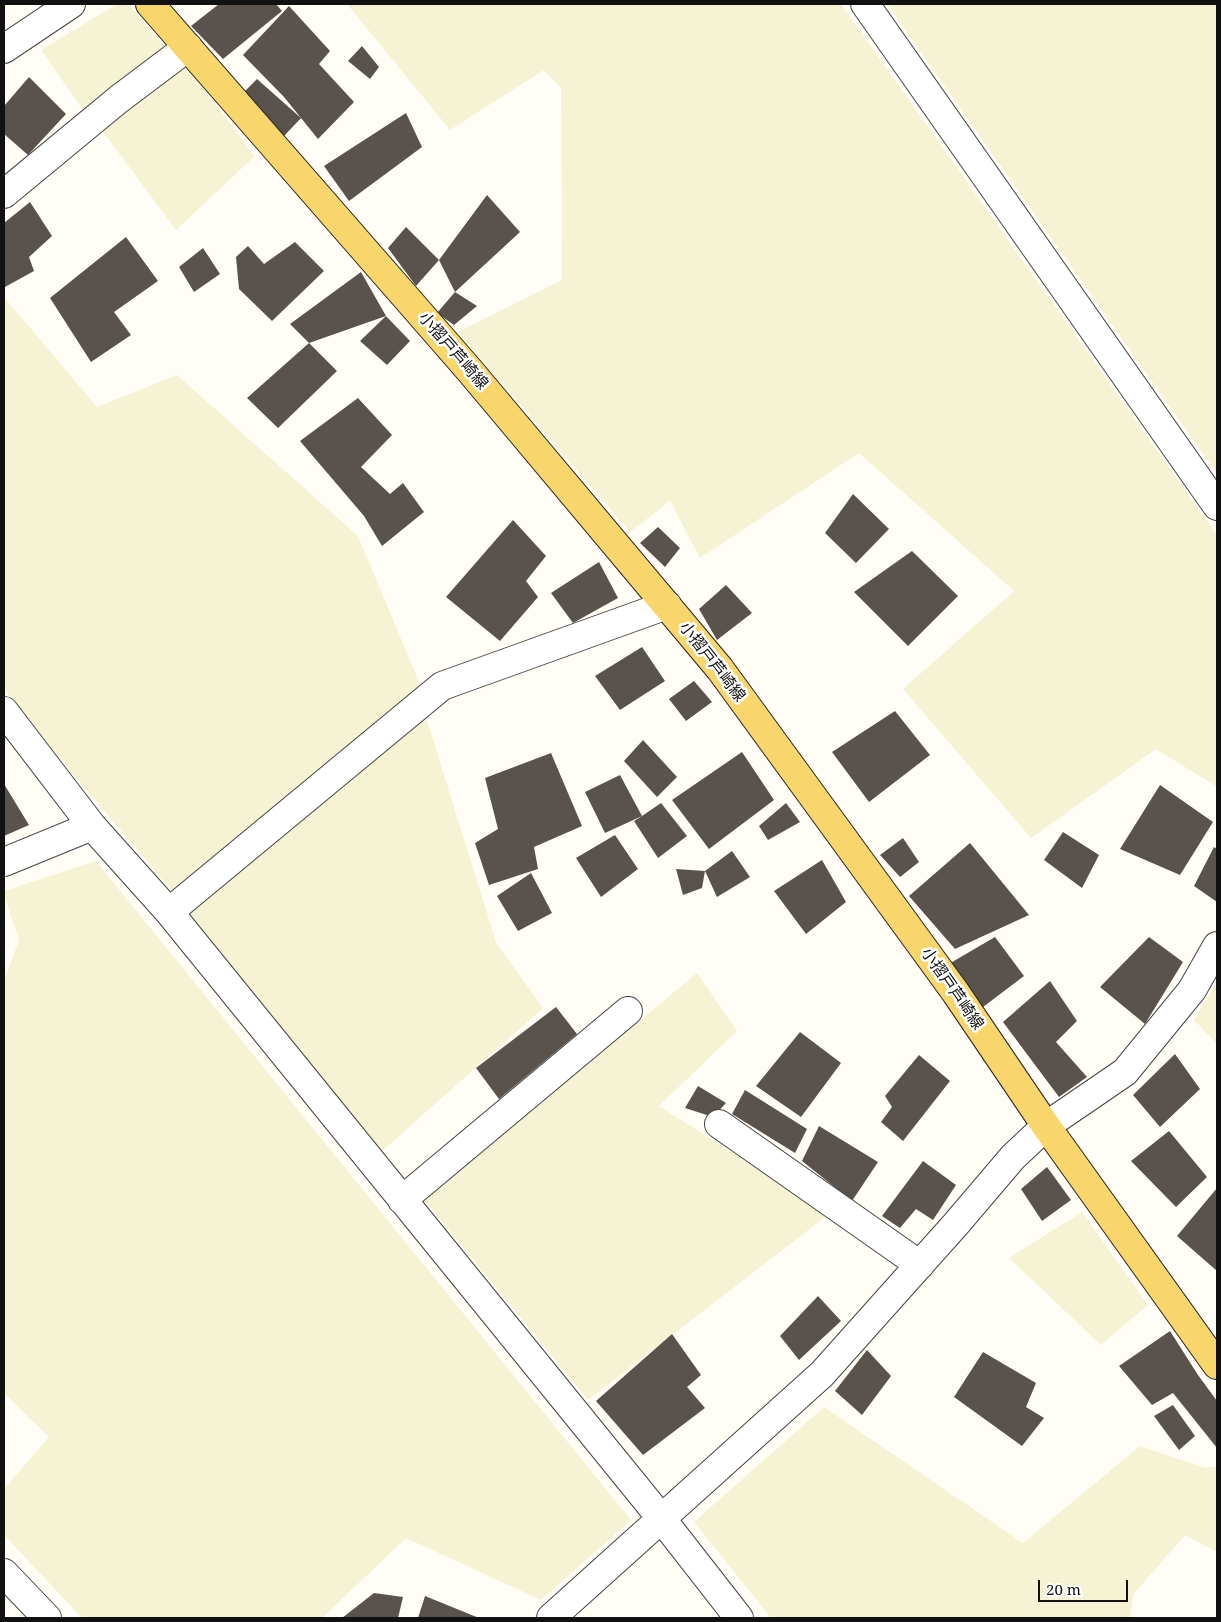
<!DOCTYPE html>
<html>
<head>
<meta charset="utf-8">
<style>
	body { margin:0 }
	#map { position:relative; width:1221px; height:1622px; overflow:hidden; background:#fffdf5; font-family:"Noto Serif",serif }
	canvas { display:block }
	.frame { position:absolute; inset:0; border:5px solid #111; pointer-events:none }
	.scale { position:absolute; left:1038px; top:1580px; width:90px; height:22px; box-sizing:border-box; border:2px solid #111; border-top:0; padding-left:6px; font-size:15px; line-height:18px; white-space:nowrap; color:#111; -webkit-text-stroke:4px #fff; paint-order:stroke }
</style>
</head>
<body>
<div id="map">
<canvas width="1221" height="1622"></canvas>
<div class="frame"></div>
<div class="scale">20 m</div>
</div>
<script>
const g = document.querySelector('canvas').getContext('2d');
g.lineJoin = 'round';
function paint(path, color) {
  g.fillStyle = color;
  g.fill(path, 'evenodd');
}
function poly(rows) {
  const path = new Path2D();
  for (const r of rows) {
    path.moveTo(r[0], r[1]);
    for (let i = 2; i < r.length; i += 2) path.lineTo(r[i], r[i + 1]);
  }
  return path;
}
function stroke(path, color, width, dash) {
  g.strokeStyle = color;
  g.lineWidth = width;
  g.lineCap = dash ? 'butt' : 'round';
  g.setLineDash(dash || []);
  g.stroke(path);
}
function drawText(font, color, halo, rows, align = 'center') {
  g.font = font + ' "Noto Serif","Noto Sans JP",serif';
  g.lineWidth = 5;
  g.setLineDash([]);
  g.textBaseline = 'middle';
  g.strokeStyle = halo;
  g.fillStyle = color;
  for (const [text, x, y, turn = 0] of rows) {
    g.save();
    g.translate(x, y);
    g.rotate((+turn || 0) * Math.PI / 180);
    g.textAlign = isNaN(turn) ? turn : align;
    if (halo) g.strokeText(text, 0, 0);
    g.fillText(text, 0, 0);
    g.restore();
  }
}
paint(poly([
	[117,4,129,4,165,47,86,114,41,50],
	[347,4,841,4,1217,535,1217,787,1156,749,1031,838,903,689,1014,591,859,453,700,558,670,501,630,532,458,332,562,280,561,88,544,70,450,130],
	[887,4,1217,4,1217,474],
	[185,64,255,156,176,230,101,129],
	[4,297,97,407,177,375,358,536,422,689,172,891,14,704,4,687],
	[426,717,496,942,543,1008,381,1152,186,915],
	[96,861,631,1520,541,1600,406,1538,322,1618,82,1618,4,1535,4,1489,49,1437,4,1393,4,981,19,940,4,895,4,891],
	[697,973,737,1031,659,1106,829,1214,588,1400,424,1200],
	[1217,981,1217,1044,1194,1020],
	[1082,1212,1148,1305,1101,1345,1009,1258],
	[824,1407,1023,1543,1140,1446,1205,1468,1217,1466,1217,1552,1185,1535,1133,1595,1130,1618,771,1618,694,1522]
]), '#f6f3d4');
paint(poly([
	[219,4,276,4,282,11,223,59,191,26],
	[289,6,330,51,319,64,354,102,318,139,284,97,243,55],
	[362,46,379,67,370,79,348,61],
	[29,77,66,114,28,155,4,134,4,106],
	[257,79,301,118,284,136,244,92],
	[406,113,422,147,349,201,324,166],
	[487,195,520,232,455,292,439,260],
	[30,202,52,236,29,257,34,271,5,287,4,285,4,223],
	[406,227,439,260,416,286,388,248],
	[126,237,158,281,114,312,131,335,91,362,50,298],
	[295,242,324,271,272,321,239,289,236,257,248,246,264,264],
	[203,248,220,274,194,292,179,267],
	[361,272,386,316,309,343,290,324],
	[455,292,477,306,454,325,437,313],
	[386,316,410,341,387,365,360,341],
	[309,343,337,371,278,428,247,398],
	[358,398,392,435,361,467,390,494,403,483,424,512,382,546,364,516,300,441],
	[853,494,889,529,856,563,825,533],
	[513,520,546,556,526,581,538,597,500,641,446,597],
	[658,527,680,548,665,567,640,543],
	[912,551,958,596,908,646,854,592],
	[599,562,618,598,573,623,551,593],
	[726,585,752,613,717,640,699,609],
	[642,647,665,681,620,710,595,676],
	[694,681,712,702,686,721,669,699],
	[895,711,930,755,869,802,832,752],
	[643,740,677,777,657,797,624,761],
	[742,752,774,800,709,849,672,800],
	[551,753,582,826,534,847,538,869,489,885,475,843,498,829,485,778],
	[620,775,642,816,661,803,687,836,658,858,634,821,642,816,605,833,585,792],
	[4,784,29,825,4,836],
	[1160,785,1213,822,1180,875,1120,849],
	[786,803,800,822,768,840,759,826],
	[1063,832,1099,855,1082,888,1044,860],
	[615,835,638,869,601,897,576,858],
	[903,838,919,862,900,877,880,855],
	[970,843,1029,915,955,949,909,896],
	[1214,847,1217,849,1217,902,1194,886],
	[732,851,750,877,717,897,705,871,702,888,683,895,676,869,705,871],
	[822,860,846,902,806,934,774,891],
	[531,873,552,913,518,931,497,896],
	[995,937,1024,976,983,1007,947,965],
	[1149,937,1183,962,1145,1024,1100,987],
	[1050,981,1077,1021,1056,1042,1087,1077,1059,1097,1003,1022],
	[556,1007,577,1034,499,1099,476,1068],
	[800,1032,841,1063,801,1117,756,1086],
	[1175,1054,1200,1089,1160,1127,1133,1095],
	[919,1055,950,1081,903,1141,881,1122,892,1107,885,1096],
	[698,1086,726,1103,713,1117,685,1108],
	[745,1090,807,1129,795,1153,732,1114],
	[819,1126,878,1162,852,1201,802,1161],
	[1169,1131,1207,1177,1176,1207,1131,1161],
	[923,1161,956,1185,933,1220,916,1209,900,1228,882,1216],
	[1047,1167,1071,1200,1042,1221,1021,1189],
	[1217,1188,1217,1271,1177,1236],
	[818,1296,841,1321,799,1360,780,1336],
	[1170,1331,1198,1375,1217,1401,1217,1448,1173,1393,1152,1405,1119,1366],
	[672,1334,701,1375,687,1387,705,1408,643,1455,596,1401],
	[867,1350,891,1376,862,1415,835,1391],
	[983,1352,1036,1383,1026,1407,1044,1418,1022,1446,954,1397],
	[1173,1405,1195,1436,1179,1450,1154,1416],
	[374,1593,403,1597,398,1618,342,1618],
	[425,1596,479,1618,418,1618]
]), '#5a524d');
const minor = poly([
	[865,4,1217,506],
	[4,49,71,4],
	[4,194,119,99,188,47],
	[4,711,92,826,169,912,661,1518,739,1618],
	[4,862,92,826],
	[169,912,442,686,667,605],
	[719,1124,920,1265],
	[402,1200,628,1011],
	[4,1573,47,1618],
	[551,1618,822,1374,956,1224,1013,1157,1046,1126,1125,1072,1192,990,1217,946]
]);
const major = poly([
	[150,4,471,372,720,669,956,993,1046,1126,1217,1365]
]);
stroke(minor, '#444', 30);
stroke(major, '#222', 30);
stroke(minor, '#fff', 28);
stroke(major, '#f9d66b', 28);
drawText('16px', '#111', '#fff', [
	["小摺戸芦崎線",453,351,49],
	["小摺戸芦崎線",712,662,52],
	["小摺戸芦崎線",952,989,55]
]);
</script>
</body>
</html>
